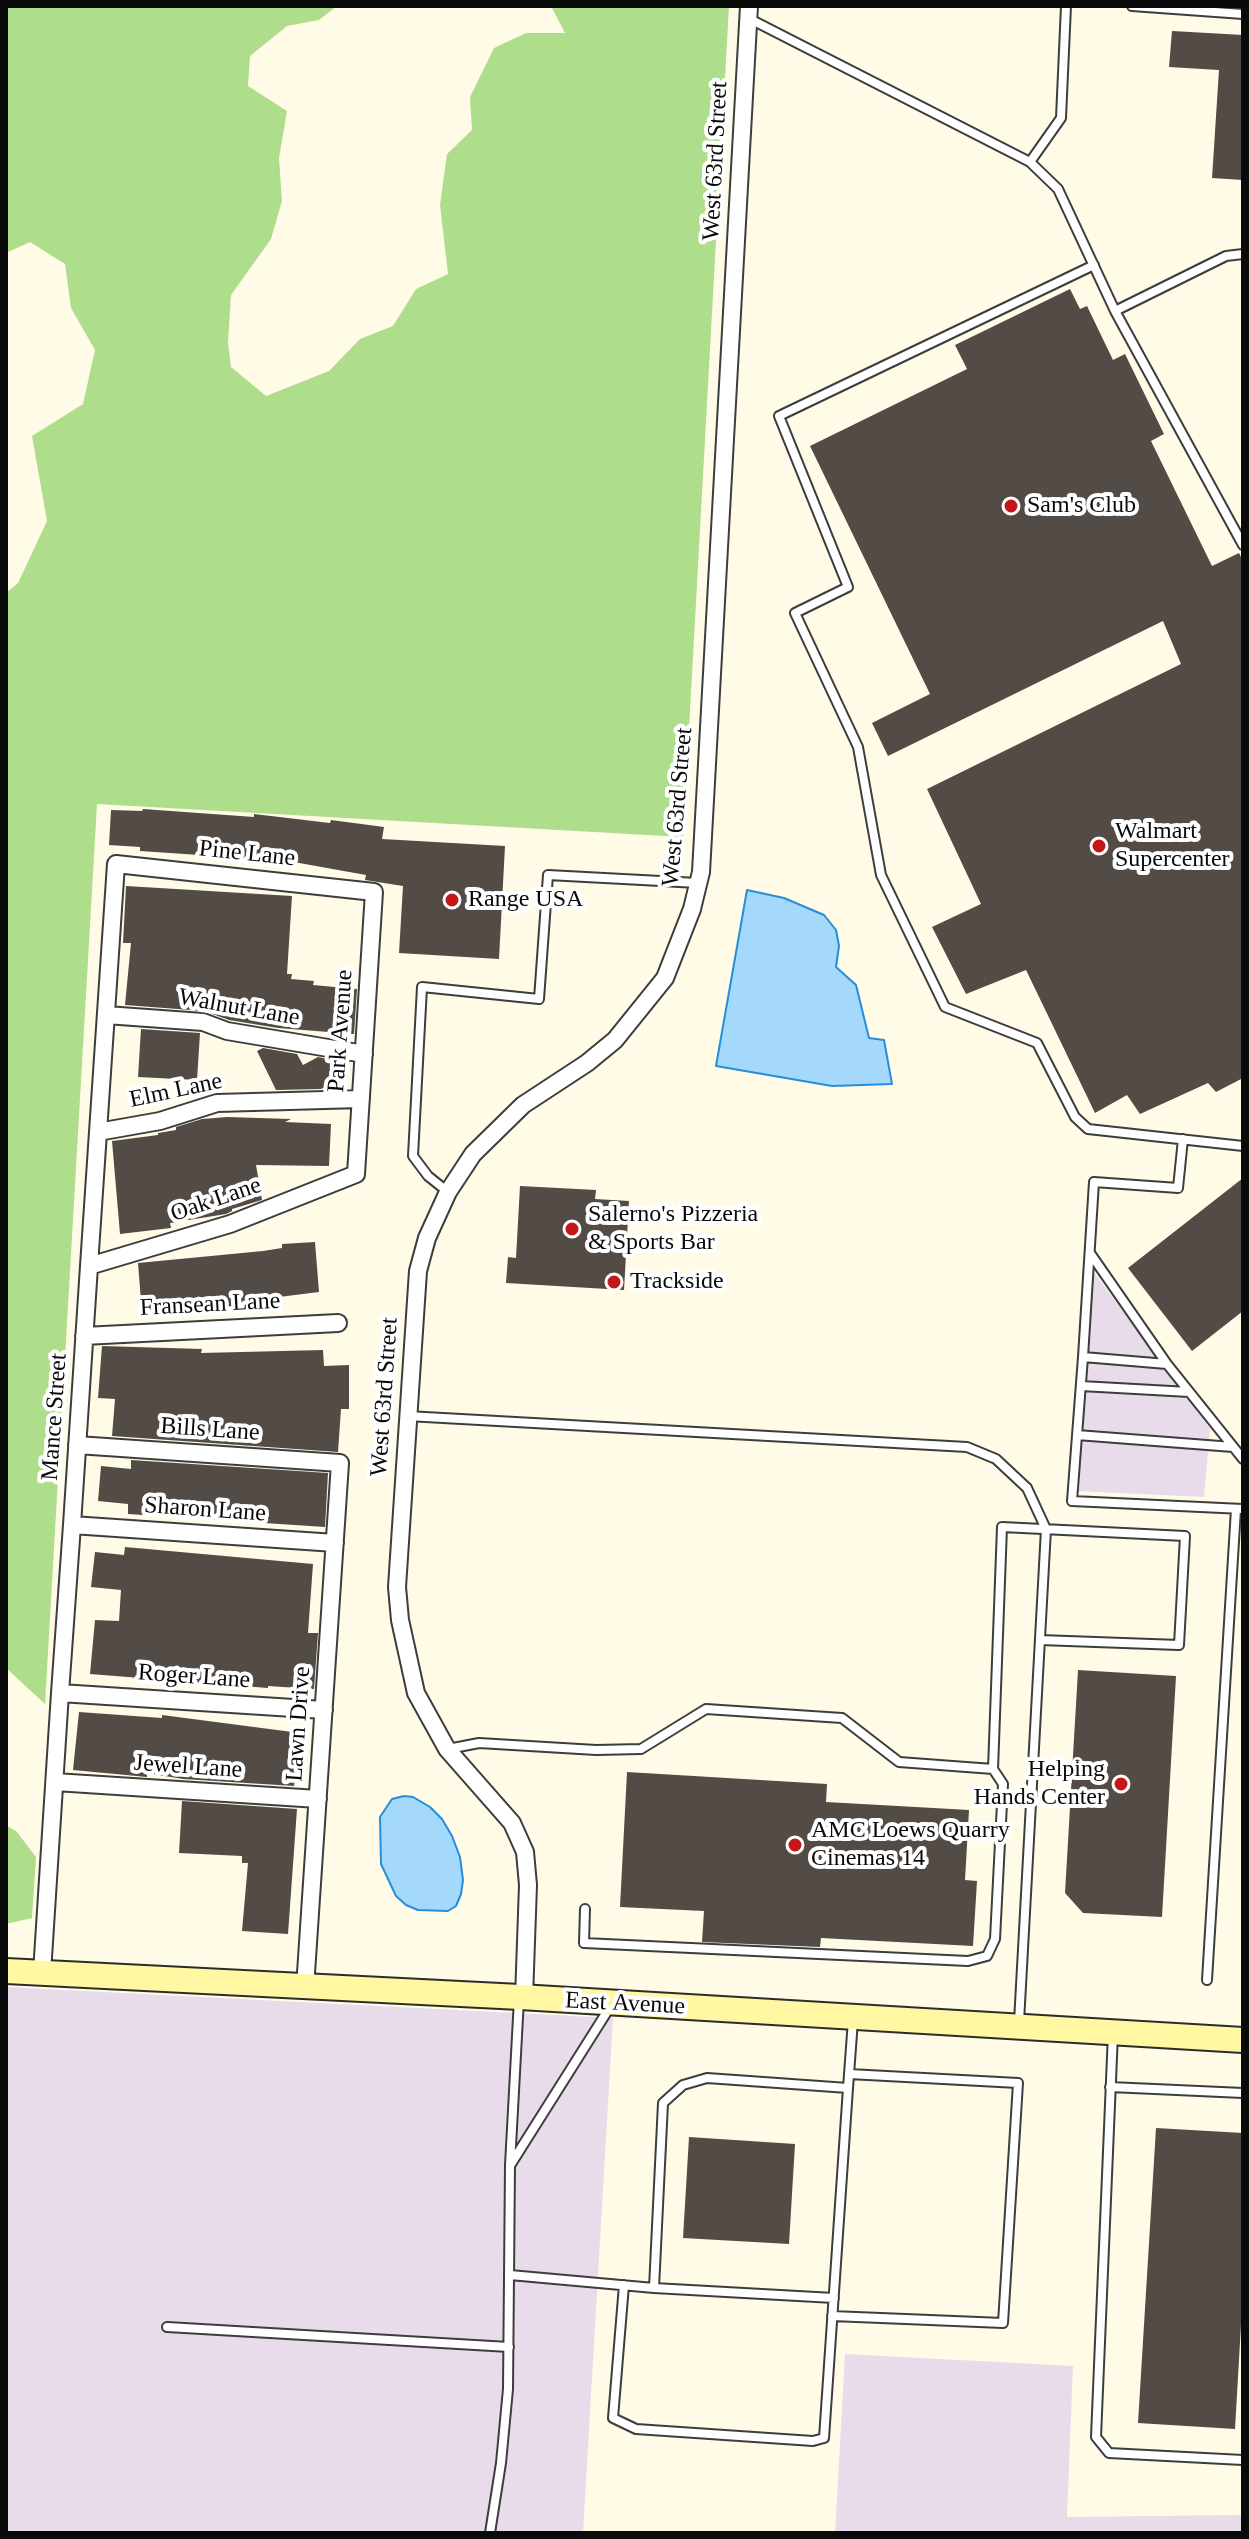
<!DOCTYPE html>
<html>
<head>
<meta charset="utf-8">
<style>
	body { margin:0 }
	#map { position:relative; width:1249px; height:2539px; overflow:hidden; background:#fffbe6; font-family:"Times New Roman",serif }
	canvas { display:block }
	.frame { position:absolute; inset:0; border:8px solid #0a0a0a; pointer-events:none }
</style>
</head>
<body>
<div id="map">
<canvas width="1249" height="2539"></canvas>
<div class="frame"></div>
</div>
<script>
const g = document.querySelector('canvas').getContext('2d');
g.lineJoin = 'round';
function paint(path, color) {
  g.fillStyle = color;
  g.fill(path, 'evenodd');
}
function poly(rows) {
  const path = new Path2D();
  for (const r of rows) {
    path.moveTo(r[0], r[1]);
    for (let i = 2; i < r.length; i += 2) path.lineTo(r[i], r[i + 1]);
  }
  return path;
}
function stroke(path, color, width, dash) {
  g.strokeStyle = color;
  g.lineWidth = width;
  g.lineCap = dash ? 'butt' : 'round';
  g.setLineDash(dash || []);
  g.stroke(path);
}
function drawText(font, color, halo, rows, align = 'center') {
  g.font = font + ' "Times New Roman",serif';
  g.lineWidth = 8;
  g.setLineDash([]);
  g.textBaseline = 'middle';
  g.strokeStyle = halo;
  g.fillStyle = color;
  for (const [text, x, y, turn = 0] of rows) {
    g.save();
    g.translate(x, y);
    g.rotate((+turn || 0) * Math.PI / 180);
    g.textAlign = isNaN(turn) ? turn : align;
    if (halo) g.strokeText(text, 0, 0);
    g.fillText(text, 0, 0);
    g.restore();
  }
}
paint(poly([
	[1093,1271,1210,1429,1204,1497,1076,1491],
	[6,1987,613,2018,583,2533,6,2533],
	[845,2354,1073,2366,1067,2517,1243,2515,1243,2533,835,2533]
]), '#e9dcea');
paint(poly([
	[6,6,337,6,319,20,287,26,250,56,248,86,287,111,279,158,282,201,271,239,231,295,228,343,231,367,266,396,329,371,360,339,393,326,416,289,448,274,440,205,447,154,472,130,470,97,494,48,526,33,565,33,551,6,729,6,683,837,97,804,45,1704,6,1668,6,593,18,583,47,521,32,436,83,404,95,350,71,308,65,264,30,242,6,253],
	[6,1825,17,1832,36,1857,32,1918,6,1924]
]), '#aede8b');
const water = poly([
	[747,890,784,898,824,915,836,930,839,946,836,967,856,985,869,1038,884,1040,892,1084,832,1086,716,1066,747,890],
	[404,1796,413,1797,430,1807,442,1819,452,1836,460,1857,463,1880,461,1894,456,1906,448,1911,418,1910,406,1905,396,1896,381,1864,380,1817,392,1799,404,1796]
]);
paint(water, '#a5d9fc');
stroke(water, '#268dda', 2);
paint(poly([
	[1172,31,1243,35,1243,180,1212,178,1219,70,1169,67],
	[1070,289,1080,309,1087,306,1113,360,1125,354,1164,434,1151,441,1212,566,1239,553,1243,561,1243,1078,1216,1092,1208,1083,1140,1114,1127,1095,1095,1113,1026,970,966,994,932,927,981,904,927,789,1181,664,1163,621,888,756,872,723,930,694,810,446,967,369,955,345],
	[143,809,254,817,254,814,330,823,331,820,384,827,382,839,505,846,499,959,399,953,403,886,365,880,366,875,288,861,140,851,140,847,109,845,111,810,142,811],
	[126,886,292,896,287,974,292,974,291,979,314,981,313,985,357,989,354,1034,278,1028,229,1020,204,1011,125,1005,131,943,123,943],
	[141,1029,200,1033,197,1080,138,1077],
	[263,1048,297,1054,303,1065,318,1057,332,1060,342,1079,321,1089,276,1090,257,1051],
	[227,1117,291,1119,285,1122,331,1124,329,1166,256,1165,262,1200,232,1209,232,1211,226,1214,170,1223,171,1228,120,1234,112,1141,158,1135,158,1133,176,1130,176,1127,202,1119],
	[1243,1178,1243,1311,1192,1351,1128,1268],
	[520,1186,596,1190,595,1199,629,1201,624,1290,506,1283,508,1257,516,1258],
	[315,1242,319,1292,279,1297,280,1300,259,1304,142,1314,138,1263,263,1251,282,1248,282,1244],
	[102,1346,202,1349,201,1353,323,1350,324,1366,349,1365,349,1409,341,1409,338,1452,112,1436,115,1399,98,1398],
	[131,1460,328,1473,325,1527,128,1514,128,1504,98,1501,101,1466,131,1469],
	[125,1547,313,1564,308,1633,318,1633,314,1689,268,1686,268,1688,90,1674,95,1620,119,1621,121,1590,91,1587,95,1552,124,1555],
	[1078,1670,1176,1676,1162,1917,1083,1913,1065,1893],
	[79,1712,162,1718,162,1715,300,1733,294,1786,183,1779,147,1773,147,1777,73,1770],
	[627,1772,827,1784,826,1802,969,1810,965,1880,977,1881,973,1946,821,1938,820,1947,702,1942,704,1911,620,1907],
	[182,1801,297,1809,288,1934,242,1931,248,1863,242,1863,242,1856,179,1853],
	[1156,2128,1243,2133,1243,2290,1235,2429,1138,2423],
	[689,2137,795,2144,789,2244,683,2238]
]), '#534b45');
const lane = poly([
	[1132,6,1243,14],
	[748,18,1030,162,1058,189,1115,311,1243,545],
	[1030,162,1061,118,1066,6],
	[1094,265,779,416,848,587,795,613,858,747,881,875,945,1007,1037,1043,1075,1117,1088,1129,1243,1146],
	[1115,311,1226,256,1243,254],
	[1183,1139,1178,1188,1094,1182,1083,1357,1167,1364,1243,1459],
	[448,1192,428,1176,413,1156,422,987,539,999,548,875,698,883],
	[1090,1253,1167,1364],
	[1083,1357,1072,1501,1243,1509],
	[1081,1386,1189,1392],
	[407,1416,967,1447,996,1459,1027,1488,1046,1529,1019,2022],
	[1077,1435,1233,1447],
	[448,1749,479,1743,596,1750,641,1749,706,1709,842,1718,899,1762,993,1769,1002,1527,1185,1536,1179,1645,1040,1640],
	[585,1909,584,1943,968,1961,987,1956,995,1939,1003,1784,993,1769],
	[1207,1980,1236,1509],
	[1113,2033,1096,2437,1109,2453,1243,2460],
	[1110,2087,1243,2093],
	[511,2164,610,2007],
	[510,2275,654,2288,663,2103,683,2085,707,2078,848,2088,853,2020],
	[624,2285,613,2418,636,2429,813,2441,824,2438,848,2088],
	[654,2288,834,2298],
	[832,2316,1003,2323,1018,2083,849,2074],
	[167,2327,509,2347],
	[490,2533,501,2463,508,2389,510,2165,519,1999]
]);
const street = poly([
	[106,1015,203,1022,227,1031,364,1054],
	[98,1132,160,1121,217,1103,361,1099],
	[84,1336,338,1323],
	[77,1445,340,1463,305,1988],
	[72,1525,335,1543],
	[60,1693,324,1710],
	[55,1782,318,1799],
	[42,1973,60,1693,72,1525,89,1266,116,864,374,892,356,1174,230,1224,89,1266],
	[524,1998,528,1885,525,1852,512,1823,447,1749,416,1693,400,1620,397,1587,418,1271,427,1238,448,1192,473,1154,523,1105,587,1063,615,1040,665,978,692,909,701,872,749,6]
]);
const secondary = poly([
	[6,1971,520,1997,1243,2040]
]);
stroke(lane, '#3d3d3d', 12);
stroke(street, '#3d3d3d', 20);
stroke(secondary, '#2c2c2c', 28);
stroke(lane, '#fff', 8);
stroke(street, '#fff', 16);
stroke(secondary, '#fff7a1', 24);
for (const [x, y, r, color] of [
	[1011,506,8,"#c5161a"],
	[1099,846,8,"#c5161a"],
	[452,900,8,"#c5161a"],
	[572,1229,8,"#c5161a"],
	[614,1282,8,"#c5161a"],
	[1121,1784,8,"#c5161a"],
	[795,1845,8,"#c5161a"]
]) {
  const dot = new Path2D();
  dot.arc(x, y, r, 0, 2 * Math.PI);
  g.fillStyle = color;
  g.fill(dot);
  stroke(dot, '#fff', 3);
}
drawText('24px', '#0a0a0a', '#fff', [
	["West 63rd Street",716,161,-87],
	["West 63rd Street",678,807,-85],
	["Pine Lane",247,854,6],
	["Walnut Lane",239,1008,10],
	["Park Avenue",341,1031,-86],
	["Elm Lane",176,1091,-12],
	["Oak Lane",216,1200,-19],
	["Fransean Lane",210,1305,-3],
	["West 63rd Street",385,1397,-86],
	["Mance Street",55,1417,-86],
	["Bills Lane",210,1430,4],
	["Sharon Lane",205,1510,4],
	["Roger Lane",194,1677,4],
	["Lawn Drive",299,1724,-86],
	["Jewel Lane",188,1767,4],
	["East Avenue",625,2004,3]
]);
drawText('24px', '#0a0a0a', '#fff', [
	["Sam's Club",1027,506],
	["Walmart",1115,832],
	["Supercenter",1115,860],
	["Range USA",468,900],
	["Salerno's Pizzeria",588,1215],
	["& Sports Bar",588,1243],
	["Trackside",630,1282],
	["Helping",1105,1770,"right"],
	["Hands Center",1105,1798,"right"],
	["AMC Loews Quarry",811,1831],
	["Cinemas 14",811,1859]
], 'left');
</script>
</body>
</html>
